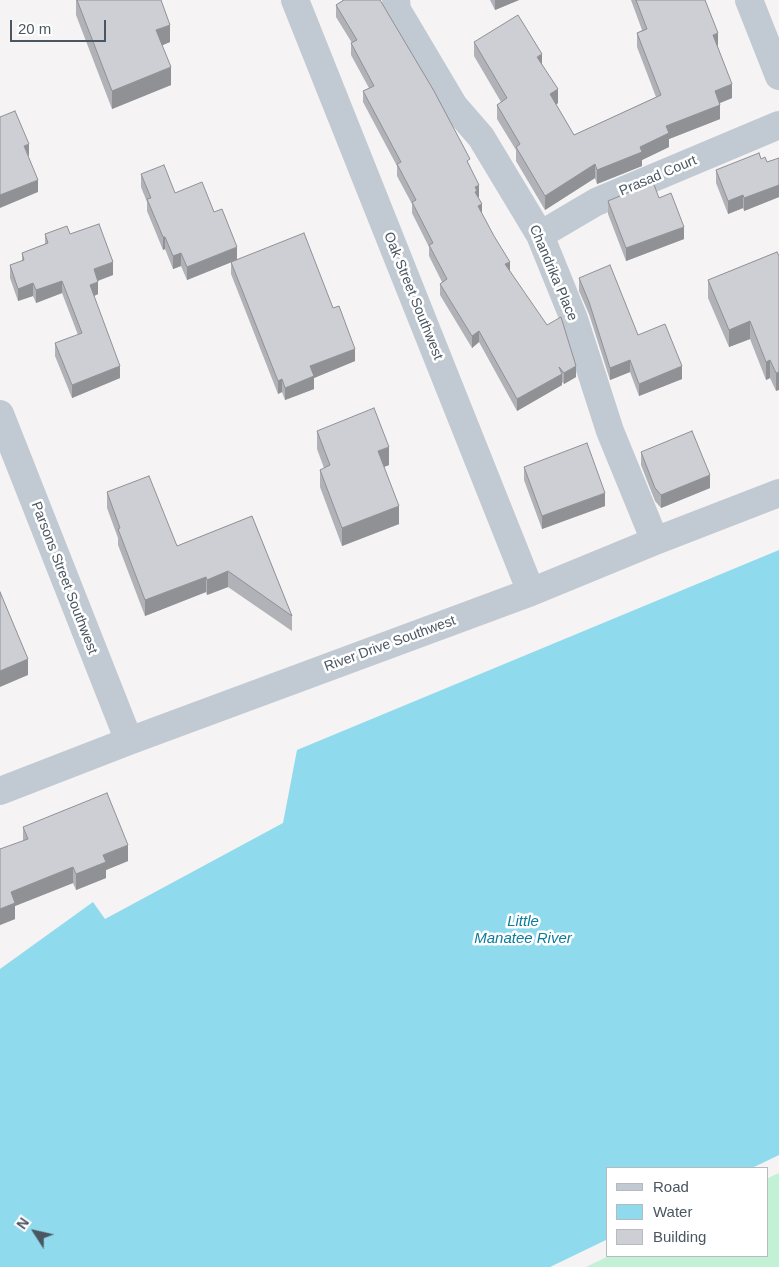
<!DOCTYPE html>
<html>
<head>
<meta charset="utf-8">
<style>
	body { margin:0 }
	#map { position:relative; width:779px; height:1267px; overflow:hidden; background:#f5f3f3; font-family:Arial,sans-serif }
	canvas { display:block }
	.legend { position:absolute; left:606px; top:1167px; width:162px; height:90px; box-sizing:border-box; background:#fff; border:1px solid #b7bbc0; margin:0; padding:6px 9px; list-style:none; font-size:15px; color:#4a5661 }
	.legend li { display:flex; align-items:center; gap:10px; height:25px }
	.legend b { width:25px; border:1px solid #b7bbc0 }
	.north { position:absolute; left:10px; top:1207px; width:50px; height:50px; -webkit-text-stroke:4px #fff; paint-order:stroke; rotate:305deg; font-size:14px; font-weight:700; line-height:20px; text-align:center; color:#4a5661 }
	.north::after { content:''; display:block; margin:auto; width:18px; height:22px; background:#4a5661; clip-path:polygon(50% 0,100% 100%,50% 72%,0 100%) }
	.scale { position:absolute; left:10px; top:20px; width:96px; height:22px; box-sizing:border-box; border:2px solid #4a5661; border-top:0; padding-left:6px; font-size:15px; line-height:18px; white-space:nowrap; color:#4a5661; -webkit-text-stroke:4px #fff; paint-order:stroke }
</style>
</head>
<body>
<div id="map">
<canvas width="779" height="1267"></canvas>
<ul class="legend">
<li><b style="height:6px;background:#c1cad2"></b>Road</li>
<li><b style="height:14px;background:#90daee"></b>Water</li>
<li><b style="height:14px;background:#cdcfd5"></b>Building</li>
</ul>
<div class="north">N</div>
<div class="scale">20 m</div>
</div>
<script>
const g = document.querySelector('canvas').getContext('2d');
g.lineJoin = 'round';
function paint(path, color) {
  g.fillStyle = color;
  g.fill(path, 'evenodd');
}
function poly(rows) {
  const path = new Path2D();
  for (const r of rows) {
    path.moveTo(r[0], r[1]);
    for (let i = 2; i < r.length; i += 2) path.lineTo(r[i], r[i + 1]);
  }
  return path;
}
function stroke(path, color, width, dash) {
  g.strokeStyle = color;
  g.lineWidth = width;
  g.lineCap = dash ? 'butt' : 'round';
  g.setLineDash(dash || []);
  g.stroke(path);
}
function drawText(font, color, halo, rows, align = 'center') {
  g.font = font + ' Arial,sans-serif';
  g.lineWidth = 5;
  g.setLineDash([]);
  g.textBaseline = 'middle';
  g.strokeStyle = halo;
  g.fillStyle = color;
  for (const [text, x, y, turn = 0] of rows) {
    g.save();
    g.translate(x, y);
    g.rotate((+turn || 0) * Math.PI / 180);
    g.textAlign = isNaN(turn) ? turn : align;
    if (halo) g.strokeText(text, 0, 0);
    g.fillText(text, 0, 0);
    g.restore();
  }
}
paint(poly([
	[779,1173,779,1267,586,1267,609,1256,768,1256,768,1178]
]), '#c3f1d5');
paint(poly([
	[779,550,779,1155,752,1168,608,1168,608,1239,550,1267,0,1267,0,969,93,902,105,919,283,823,297,750]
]), '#90daee');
stroke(poly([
	[295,0,531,592],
	[396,0,397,10,454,106,481,137,540,235,574,319,610,431,655,541],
	[749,0,779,76],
	[540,235,596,202,779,125],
	[0,414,129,741],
	[0,791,129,741,531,592,655,541,779,493]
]), '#c1cad2', 28);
paint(poly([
	[76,0,146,0,170,42,162,45,171,85,112,109,76,15],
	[343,0,380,0,470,166,479,197,478,197,482,214,510,271,576,377,564,384,562,382,562,385,517,411,479,342,472,348,440,295,440,284,442,282,429,256,429,247,412,213,412,204,397,176,397,166,363,102,363,91,369,88,351,55,351,43,352,43,336,17,336,5],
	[490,0,519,0,495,10],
	[631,0,705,0,732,98,720,103,720,119,669,139,669,147,642,160,642,166,597,184,595,178,545,210,516,161,516,150,497,119,497,105,501,102,474,56,474,42,542,64,558,103,556,105,574,135,656,97,637,47,637,33,642,30],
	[761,159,767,162,779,159,779,197,744,211,743,208,728,214,716,183,716,170],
	[141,174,175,193,214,212,237,259,333,308,355,361,314,378,314,389,285,400,282,392,278,394,231,274,231,262,187,280,181,266,173,269,165,249,163,250,147,211,147,202,141,187],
	[659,198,684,239,626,261,608,214,608,201],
	[45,234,70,234,113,275,98,281,98,294,94,296,120,378,72,398,55,356,55,343,78,335,62,293,36,303,33,296,18,301,10,278,10,265,22,261,22,253,45,244],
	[777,252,776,391,770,378,766,380,750,339,729,347,708,298,708,280],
	[579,278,638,335,682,379,639,396,630,372,610,380,589,314,579,291],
	[317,431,389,465,384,467,399,524,342,546,320,487,320,470,324,468,317,449],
	[641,452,710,488,661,508,655,501,641,465],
	[524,467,605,506,542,529,524,480],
	[107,492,177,546,252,516,292,616,292,631,228,587,207,595,206,592,145,616,118,545,118,538,107,508],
	[23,827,128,861,106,870,106,878,76,890,73,883,15,906,15,919,0,925,23,841]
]), '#b0b2b7');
paint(poly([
	[495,0,519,0,495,10],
	[170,25,170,42,156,48,156,30],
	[718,33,718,47,713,35],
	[542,54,542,68,537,57],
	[171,67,171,85,112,109,112,91],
	[732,84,732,98,715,105,715,91],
	[558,89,558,103,550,108,550,94],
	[720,105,720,119,669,139,669,147,642,160,642,166,597,184,597,170,640,147,666,126],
	[29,144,29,157,24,146],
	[595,164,595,178,545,210,545,196],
	[38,180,38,192,0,208,0,195],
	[479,185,479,197,477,198,475,203,475,187],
	[779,185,779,197,744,211,744,198],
	[743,195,743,208,728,214,728,201],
	[482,204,482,216,478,206],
	[684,227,684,239,626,261,626,248],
	[163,237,165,237,165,249,163,250],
	[237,247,237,260,187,280,187,267],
	[181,253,181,266,173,269,173,256],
	[113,262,113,275,94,282,94,269],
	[510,262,510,273,505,264],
	[62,281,62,293,36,303,36,290],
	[98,282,98,294,90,298,90,285],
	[33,283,33,296,18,301,18,289],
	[750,321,750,339,729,347,729,330],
	[479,331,479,342,472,348,472,336],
	[355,349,355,361,314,378,314,389,285,400,285,388,310,366],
	[630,360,630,372,610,380,610,368],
	[770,360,770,378,766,380,766,362],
	[120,366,120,378,72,398,72,385],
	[576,366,576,377,564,384,564,373],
	[682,366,682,379,639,396,639,384],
	[779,372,779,390,776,391,776,373],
	[562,374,562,385,517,411,517,399],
	[282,379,282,392,278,394,278,381],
	[389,447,389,465,378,469,378,451],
	[710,475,710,488,661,508,661,495],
	[605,493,605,506,542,529,542,516],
	[399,506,399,524,342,546,342,528],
	[228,571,228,587,207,595,207,580],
	[206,577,206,592,145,616,145,600],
	[28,659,28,675,0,687,0,671],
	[128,845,128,861,106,870,106,878,76,890,76,874,103,855],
	[73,867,73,883,15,906,15,919,0,925,0,909,11,892]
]), '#909195');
const building = poly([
	[77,0,161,0,170,25,156,30,171,67,112,91,77,0],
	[344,0,380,0,434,91,470,159,467,161,479,185,475,187,477,191,475,192,482,204,478,206,494,236,510,262,505,264,547,325,561,317,576,366,564,373,559,367,562,374,517,399,479,331,472,336,440,284,447,279,429,245,433,243,412,202,416,200,397,164,401,162,363,91,374,86,351,43,357,40,336,5,344,0],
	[636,0,705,0,718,33,713,35,732,84,715,91,720,105,666,126,669,133,640,147,642,152,597,170,595,164,545,196,516,147,520,144,497,105,507,98,474,42,518,15,542,54,537,57,558,89,550,94,574,135,661,95,637,33,647,29,636,0],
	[15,111,29,144,24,146,38,180,0,195,0,117,15,111],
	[759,153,761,159,765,157,767,162,779,158,779,185,744,198,743,195,728,201,716,170,759,153],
	[164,165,175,193,202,182,214,212,222,209,237,247,187,267,181,253,173,256,165,237,163,237,147,199,151,198,141,174,164,165],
	[653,182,659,198,671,193,684,227,626,248,608,201,653,182],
	[99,224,113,262,94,269,98,282,90,285,120,366,72,385,55,343,82,333,62,281,36,290,33,283,18,289,10,265,24,260,22,253,48,243,45,234,67,226,70,234,99,224],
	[304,233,333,308,339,306,355,349,310,366,314,376,285,388,282,379,278,381,231,262,304,233],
	[777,252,779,256,779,372,776,373,770,360,766,362,750,321,729,330,708,280,777,252],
	[610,265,638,335,665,324,682,366,639,384,630,360,610,368,589,302,579,278,610,265],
	[374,408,389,447,378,451,399,506,342,528,320,470,330,465,317,431,374,408],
	[692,431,710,475,661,495,655,488,641,452,692,431],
	[587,443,605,493,542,516,524,467,587,443],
	[149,476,177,546,252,516,292,616,228,571,207,580,206,577,145,600,118,529,120,528,107,492,149,476],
	[0,592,28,659,0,671,0,592],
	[107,793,128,845,103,855,106,862,76,874,73,867,11,892,15,903,0,909,0,849,28,839,23,827,107,793]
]);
paint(building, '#cdcfd5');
stroke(building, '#909195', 1);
drawText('14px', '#4a5661', '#fff', [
	["Prasad Court",658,176,-23],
	["Chandrika Place",553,273,67],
	["Oak Street Southwest",413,296,68],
	["Parsons Street Southwest",64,578,69],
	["River Drive Southwest",390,644,-20]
]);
drawText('italic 15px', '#0c7c9b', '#fff', [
	["Little",523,922],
	["Manatee River",523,939]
]);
</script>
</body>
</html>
